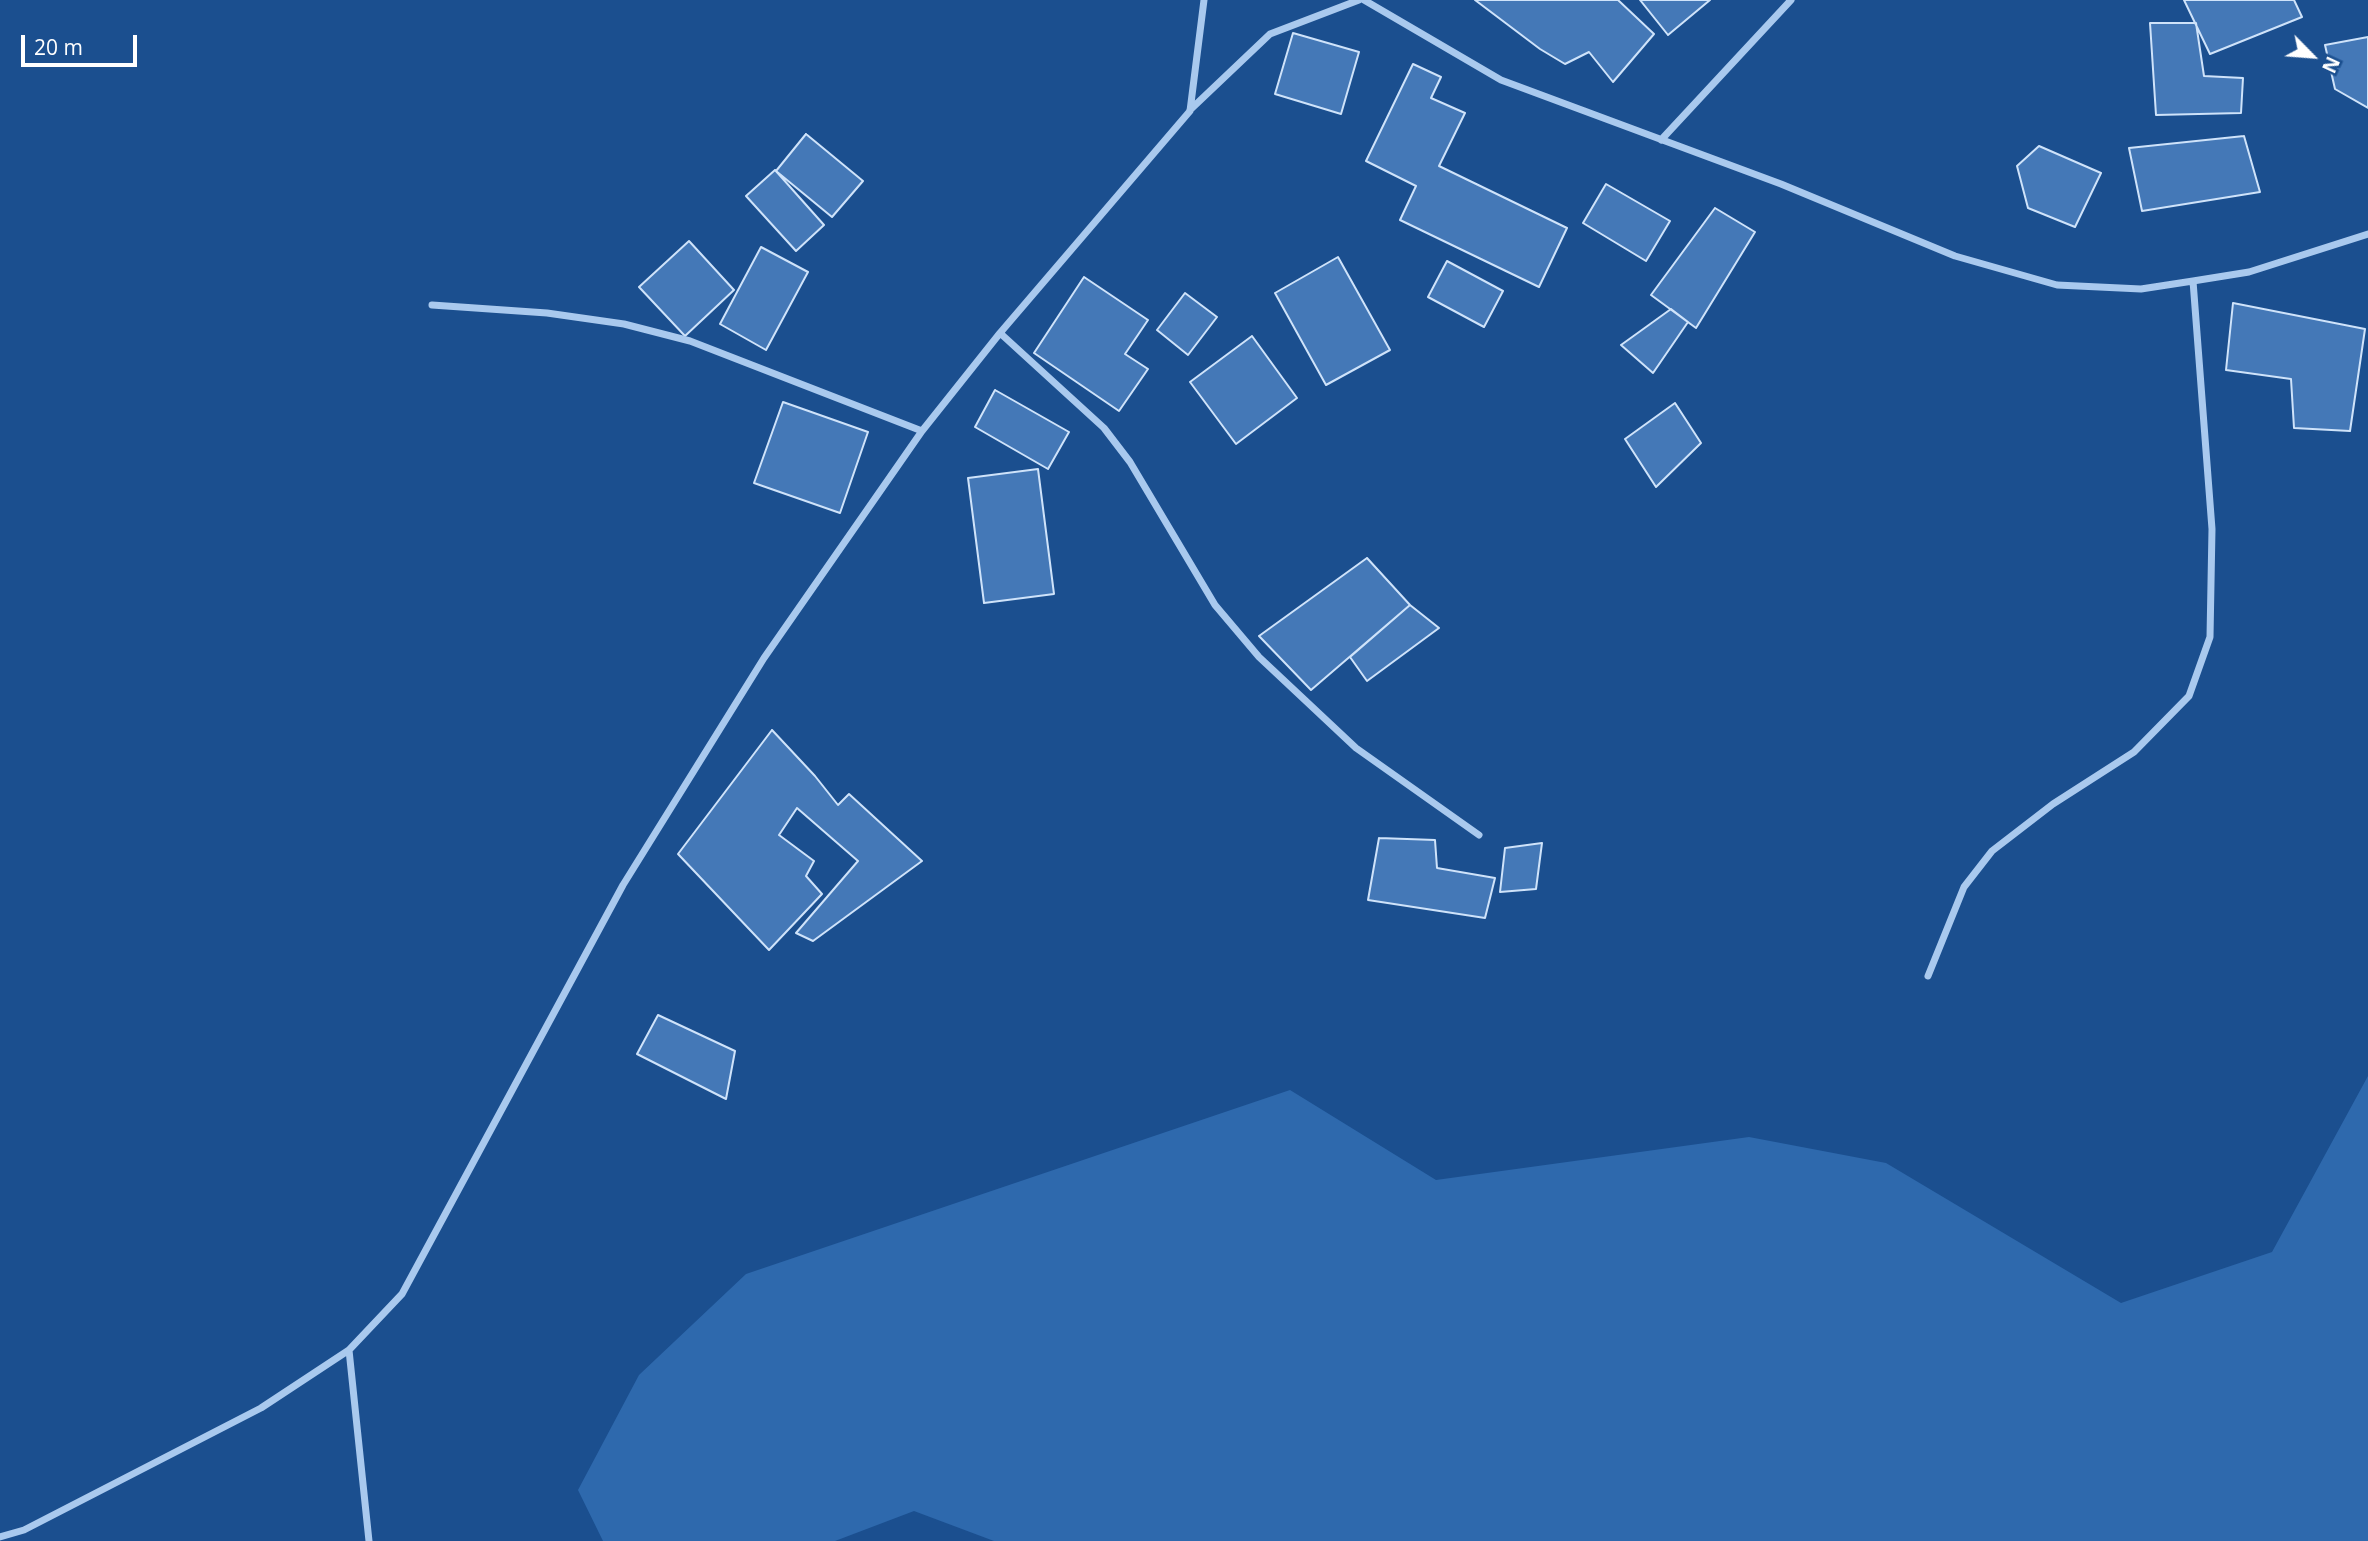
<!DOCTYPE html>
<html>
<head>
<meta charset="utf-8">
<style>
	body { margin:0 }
	#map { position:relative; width:2368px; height:1541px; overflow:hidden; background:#1b4f8f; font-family:"Open Sans",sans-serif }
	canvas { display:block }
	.north { position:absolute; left:2277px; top:21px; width:70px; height:70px; -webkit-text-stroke:5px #1b4f8f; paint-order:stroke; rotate:115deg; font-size:19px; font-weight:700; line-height:28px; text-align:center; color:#fff }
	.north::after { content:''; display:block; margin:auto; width:24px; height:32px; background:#fff; clip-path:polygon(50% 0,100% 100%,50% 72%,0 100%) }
	.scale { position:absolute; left:21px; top:35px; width:116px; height:32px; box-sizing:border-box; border:4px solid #fff; border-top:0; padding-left:9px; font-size:21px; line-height:24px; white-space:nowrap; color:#fff; -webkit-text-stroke:5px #1b4f8f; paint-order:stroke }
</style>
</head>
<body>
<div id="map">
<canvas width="2368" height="1541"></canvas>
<div class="north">N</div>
<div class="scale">20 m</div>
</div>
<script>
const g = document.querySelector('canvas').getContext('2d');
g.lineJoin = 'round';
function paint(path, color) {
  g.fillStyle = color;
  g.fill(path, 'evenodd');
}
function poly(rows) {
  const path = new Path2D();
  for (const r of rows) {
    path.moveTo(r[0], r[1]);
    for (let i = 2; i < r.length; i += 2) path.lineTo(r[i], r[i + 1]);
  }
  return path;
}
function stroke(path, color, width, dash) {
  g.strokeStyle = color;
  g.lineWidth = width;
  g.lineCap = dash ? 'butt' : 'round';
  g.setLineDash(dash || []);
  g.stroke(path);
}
paint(poly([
	[2368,1076,2368,1541,994,1541,914,1511,835,1541,603,1541,578,1490,639,1375,746,1274,1290,1090,1436,1180,1749,1137,1886,1163,2121,1303,2272,1252]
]), '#2e69ad');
const building = poly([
	[1475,0,1618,0,1654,34,1613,82,1589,52,1565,64,1540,49,1475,0],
	[1640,0,1710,0,1668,35,1640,0],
	[2184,0,2294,0,2302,17,2210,54,2184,0],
	[2150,23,2196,23,2204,76,2243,78,2241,113,2156,115,2150,23],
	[1293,33,1359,52,1341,114,1275,94,1293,33],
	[2368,37,2368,108,2335,89,2325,45,2368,37],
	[1413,64,1441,77,1431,98,1465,113,1439,166,1567,228,1539,287,1400,220,1416,186,1366,161,1413,64],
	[806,134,863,181,832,217,776,171,806,134],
	[2244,136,2260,192,2142,211,2129,148,2244,136],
	[2039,146,2101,173,2075,227,2028,208,2017,166,2039,146],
	[775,170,824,225,796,251,746,196,775,170],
	[1606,184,1670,221,1646,261,1583,223,1606,184],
	[1715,208,1755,232,1696,328,1651,295,1715,208],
	[689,241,734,290,685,336,639,287,689,241],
	[761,247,808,272,766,350,720,324,761,247],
	[1338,257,1390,350,1326,385,1275,293,1338,257],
	[1447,261,1503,291,1484,327,1428,297,1447,261],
	[1084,277,1148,320,1125,354,1148,369,1119,411,1034,353,1084,277],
	[1185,293,1217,317,1188,355,1157,330,1185,293],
	[2233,303,2365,329,2350,431,2294,428,2291,379,2226,370,2233,303],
	[1671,309,1688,322,1653,373,1621,345,1671,309],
	[1252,336,1297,398,1236,444,1190,382,1252,336],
	[995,390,1069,432,1048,469,975,427,995,390],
	[783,402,868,432,840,513,754,483,783,402],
	[1675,403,1701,443,1656,487,1625,439,1675,403],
	[1038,469,1054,594,984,603,968,478,1038,469],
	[1367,558,1410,605,1311,690,1259,636,1367,558],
	[1410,605,1439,628,1367,681,1350,657,1410,605],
	[772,730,815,776,838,805,849,794,922,861,813,941,796,933,858,861,797,808,779,835,814,861,806,876,822,894,769,950,678,854,772,730],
	[1379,838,1435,840,1437,868,1495,878,1485,918,1368,900,1379,838],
	[1542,843,1536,889,1500,892,1505,848,1542,843],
	[658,1015,735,1051,726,1099,637,1054,658,1015]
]);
paint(building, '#4478b7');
stroke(building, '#cfe3fa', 2);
stroke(poly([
	[1364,0,1501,80,1781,184,1955,256,2057,285,2141,289,2193,281,2249,272,2368,234],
	[1190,110,1270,34,1359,0],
	[1661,140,1791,0],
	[432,305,547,313,624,324,690,341,922,431],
	[1000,333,1104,428,1130,462,1215,605,1259,657,1356,748,1479,835],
	[1928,976,1964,887,1992,851,2053,804,2134,752,2189,696,2210,637,2212,529,2193,281],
	[349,1350,369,1541],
	[0,1537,24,1530,261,1408,349,1350,402,1294,623,885,764,658,922,431,1000,333,1190,111,1204,0]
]), '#a9c9ee', 7);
</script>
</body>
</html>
